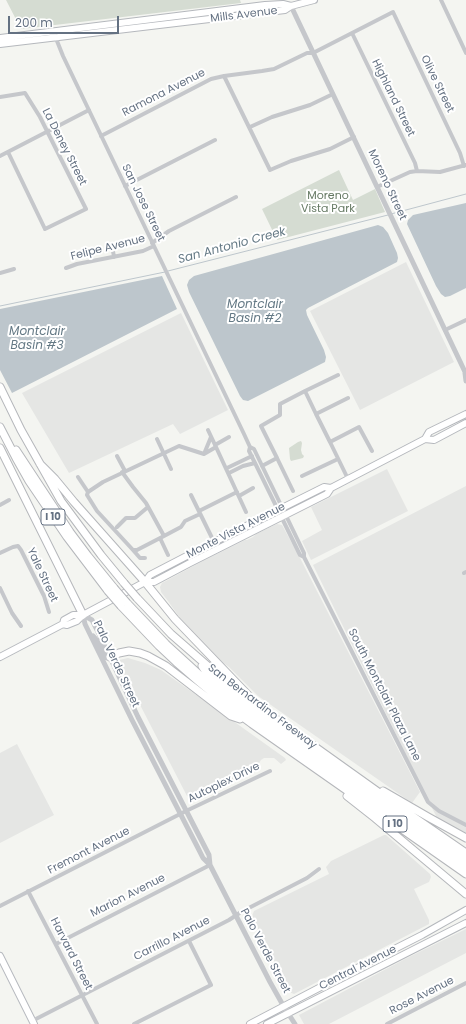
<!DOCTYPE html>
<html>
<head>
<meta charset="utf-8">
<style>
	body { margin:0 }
	#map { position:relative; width:466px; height:1024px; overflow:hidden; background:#f4f5f1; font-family:Poppins,sans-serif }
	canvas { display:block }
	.scale { position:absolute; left:8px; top:16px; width:111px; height:18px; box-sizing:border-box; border:2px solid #647182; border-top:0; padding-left:5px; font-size:12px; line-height:14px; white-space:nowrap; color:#647182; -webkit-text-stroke:3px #fff; paint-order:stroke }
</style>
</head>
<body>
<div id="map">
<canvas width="466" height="1024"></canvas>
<div class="scale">200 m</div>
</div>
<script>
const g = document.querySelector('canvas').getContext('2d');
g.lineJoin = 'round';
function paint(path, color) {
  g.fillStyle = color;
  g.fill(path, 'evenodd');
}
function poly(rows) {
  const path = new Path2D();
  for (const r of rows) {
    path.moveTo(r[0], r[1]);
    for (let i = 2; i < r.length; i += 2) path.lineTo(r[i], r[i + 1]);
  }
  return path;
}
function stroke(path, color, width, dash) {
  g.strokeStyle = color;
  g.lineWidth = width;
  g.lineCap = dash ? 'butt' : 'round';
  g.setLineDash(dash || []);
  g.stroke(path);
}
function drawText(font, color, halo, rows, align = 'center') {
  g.font = font + ' Poppins,sans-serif';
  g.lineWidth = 4;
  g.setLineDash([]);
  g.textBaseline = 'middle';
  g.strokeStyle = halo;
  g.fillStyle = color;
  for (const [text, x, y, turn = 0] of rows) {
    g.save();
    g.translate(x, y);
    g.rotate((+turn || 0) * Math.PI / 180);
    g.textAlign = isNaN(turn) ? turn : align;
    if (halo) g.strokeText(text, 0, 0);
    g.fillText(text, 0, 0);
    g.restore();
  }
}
paint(poly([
	[406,262,454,362,360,410,310,311],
	[181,313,228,410,180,434,173,424,69,473,22,393],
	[387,469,408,511,311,560,302,541,322,530,311,507],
	[466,486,466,833,437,818,313,565],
	[277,524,282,525,299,556,420,792,412,803,258,696,229,667,222,662,220,661,208,650,180,618,168,601,161,592,160,587,162,583,199,563,245,540,247,540,253,537,256,534],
	[128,658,145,663,161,670,229,718,285,758,286,760,281,764,274,758,264,758,261,760,254,771,238,781,213,789,192,799,187,796,119,664,119,660],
	[17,744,54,815,0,843,0,753],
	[384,835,386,835,430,874,431,877,429,882,414,889,429,920,429,924,294,994,289,992,252,916,254,911,329,874,326,867,327,866,331,861],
	[466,929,466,953,329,1024,304,1024,299,1015,407,958]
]), '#e5e6e4');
paint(poly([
	[6,0,240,0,241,3,21,29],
	[339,170,353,200,375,189,385,212,277,240,262,209],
	[301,441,302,443,301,450,302,454,304,456,303,458,291,461,290,459,289,448,298,442]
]), '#d5dcd2');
paint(poly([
	[466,203,466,288,450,296,445,297,441,294,436,286,407,224,408,220,413,215],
	[378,225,383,227,388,233,397,253,398,258,397,262,308,308,306,310,307,315,324,350,326,357,325,362,248,401,243,400,240,396,189,292,187,285,189,280,194,276],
	[162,276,177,309,12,393,0,370,0,309]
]), '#bdc6cc');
stroke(poly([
	[391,214,466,194],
	[168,271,388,215],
	[0,306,165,272]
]), '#bdc6cc', 1);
const secondary = poly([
	[63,624,64,620,73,615,83,615],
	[0,657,63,624,67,625,77,621,83,615],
	[0,956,34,1024]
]);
const primary = poly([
	[0,38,265,5,283,4,291,6],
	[0,44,285,10,291,6,314,0],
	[425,439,429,432,466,414],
	[145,582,150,575,202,548,324,487,331,488],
	[83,615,145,582,154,582,190,563,327,494,331,488,425,439,434,440,466,423],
	[250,1024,357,968,422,935,466,910],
	[267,1024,466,923]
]);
const motorway = poly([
	[0,387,21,430,61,501,101,555,124,583],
	[0,427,16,458,29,481,67,537,108,591],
	[0,448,83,615],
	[16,450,70,532,88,556,114,588],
	[40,464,55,479,74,502,145,582,175,619,250,697],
	[137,598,171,634,234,689,395,804,466,853],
	[127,603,166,644,189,665,215,689,245,711,466,867],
	[121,606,159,646,176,662,198,681,233,710,252,724,466,874],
	[110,657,119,653,129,651,140,653,148,656,166,666,231,716,240,719],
	[202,666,206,672,215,680,234,696,264,718,466,861],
	[383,791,428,817,466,838],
	[347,796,375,818,466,894]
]);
stroke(secondary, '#b7babf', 8);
stroke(primary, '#b5b8bd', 8);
stroke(motorway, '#b5b7bb', 9);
stroke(poly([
	[441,0,466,53],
	[352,33,415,163,417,171],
	[55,36,63,56,244,434,250,447,254,449,304,553,304,557,428,802,439,811,466,825],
	[224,76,270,170,291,161,330,149,354,137],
	[0,97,25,93,40,117,86,209,45,229,8,152],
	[250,127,272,117,310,105,333,94],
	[101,136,211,79,224,76,262,71,274,69,307,53,313,53,393,12,460,153,464,166],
	[0,156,89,110],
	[125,186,215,140],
	[377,187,410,172,417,171,440,172,466,165],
	[152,243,169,231,236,197],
	[112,245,114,257],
	[66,268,77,264,143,251,154,246],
	[0,273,14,269],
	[445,330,466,320],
	[316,414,305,391,338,375],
	[208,430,216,447],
	[157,439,171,469],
	[330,442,316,414,348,398],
	[215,445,229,437],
	[250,447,249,451,255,463,300,555,304,557],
	[204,454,216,447,246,512],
	[204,454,211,437],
	[117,456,125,471],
	[277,458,261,426,280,415,280,404,305,391],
	[262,466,277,458,293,491],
	[227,468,252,456],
	[122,472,133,487,146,503,164,536],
	[229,473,243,466,255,463],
	[302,476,338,459],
	[78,477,88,492],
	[348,479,330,442,359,427,372,451],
	[191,495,214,542],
	[239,496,253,488],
	[0,505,9,500],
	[199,511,237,492],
	[200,514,185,521,181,527,164,536,137,550,133,550,97,511,87,495,88,492,103,482,179,446,204,454],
	[117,527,126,518,135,518,148,507],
	[160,538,168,555],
	[133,550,140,558,145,558],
	[0,553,13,547,18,546,21,550,44,596,49,612],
	[464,573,466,572],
	[0,588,12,613,21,626],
	[28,891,97,1024],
	[0,906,186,811,270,771],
	[56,944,210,865],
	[32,1021,229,920,241,912,307,878,319,869],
	[134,1024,211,985,189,941],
	[387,1024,466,983]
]), '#c5c7cb', 4);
stroke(poly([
	[291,6,466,374],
	[465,373,466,381],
	[83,615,85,624,132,720,198,848,203,858,210,865,270,982,284,1007,295,1024],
	[83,615,92,620,100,636,138,717,209,855,210,865],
	[93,636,99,643,106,657,107,658,110,657]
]), '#c5c7cb', 5);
stroke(secondary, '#fff', 6);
stroke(primary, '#fff', 6);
stroke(motorway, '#fff', 7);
const motorwayBridge = poly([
	[124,583,137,598],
	[114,588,127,603],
	[108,591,121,606]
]);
stroke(motorwayBridge, '#b5b7bb', 9, []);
stroke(motorwayBridge, '#fff', 7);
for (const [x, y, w] of [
	[53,517,24],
	[395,824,24]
]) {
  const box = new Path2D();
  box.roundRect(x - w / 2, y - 8, w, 16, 3);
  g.fillStyle = '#fff';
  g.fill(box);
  stroke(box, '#647182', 1);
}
drawText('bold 10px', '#647182', null, [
	["I 10",53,517],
	["I 10",395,824]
]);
drawText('11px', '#647182', '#fff', [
	["Mills Avenue",244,15,-7],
	["Olive Street",437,84,64],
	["Ramona Avenue",164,93,-27],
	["Highland Street",393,98,64],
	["La Deney Street",64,147,63],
	["Moreno Street",387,185,65],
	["San Jose Street",143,203,64],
	["Felipe Avenue",108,248,-14],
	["Monte Vista Avenue",236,531,-27],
	["Yale Street",42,575,65],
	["Palo Verde Street",116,664,65],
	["South Montclair Plaza Lane",384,695,63],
	["San Bernardino Freeway",262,707,37],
	["Autoplex Drive",224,783,-26],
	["Fremont Avenue",89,851,-27],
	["Marion Avenue",128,896,-27],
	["Carrillo Avenue",172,939,-27],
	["Palo Verde Street",265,951,62],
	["Harvard Street",71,954,63],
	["Central Avenue",358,968,-27],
	["Rose Avenue",422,996,-27]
]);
drawText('11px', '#657963', '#fff', [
	["Moreno",328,196],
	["Vista Park",328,209]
]);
drawText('italic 12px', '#647985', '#fff', [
	["San Antonio Creek",232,246,-15],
	["Montclair",255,305],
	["Basin #2",255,319],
	["Montclair",37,332],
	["Basin #3",37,346]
]);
</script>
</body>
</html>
